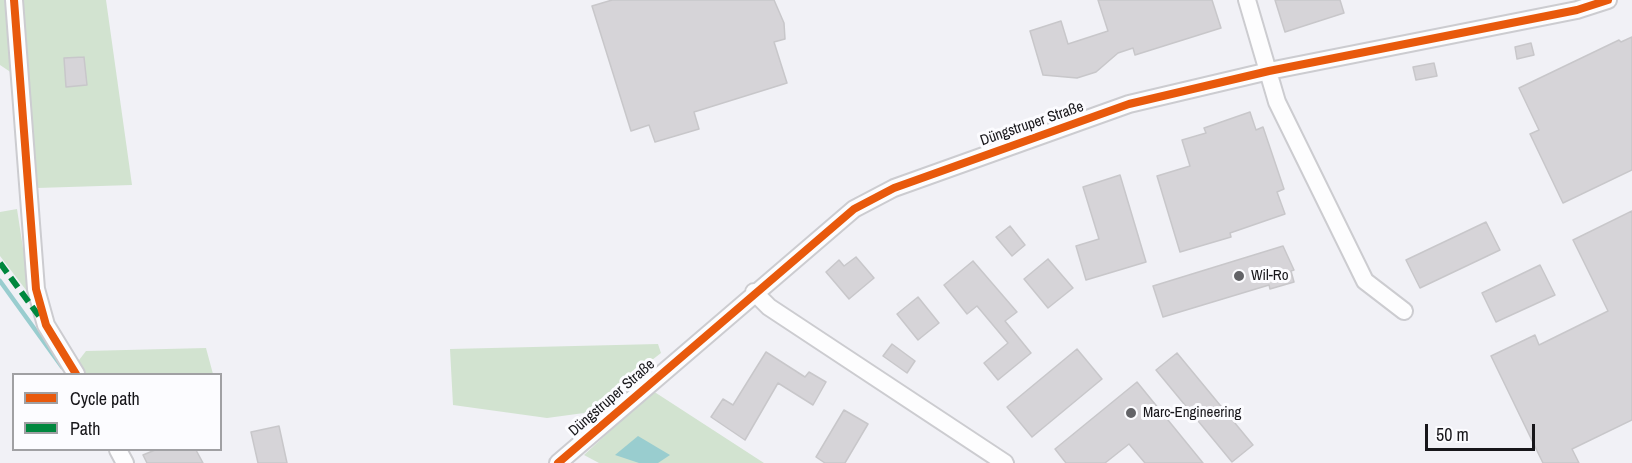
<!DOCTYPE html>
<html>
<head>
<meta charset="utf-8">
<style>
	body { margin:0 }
	#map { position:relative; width:1632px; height:463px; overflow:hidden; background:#f1f1f6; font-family:"Archivo Narrow",sans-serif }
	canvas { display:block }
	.legend { position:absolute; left:12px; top:373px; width:210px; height:78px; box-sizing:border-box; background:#fcfcff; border:2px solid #a0a0a3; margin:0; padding:8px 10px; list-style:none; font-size:18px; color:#17161a }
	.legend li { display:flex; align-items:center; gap:12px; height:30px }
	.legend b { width:30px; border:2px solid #a0a0a3 }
	.scale { position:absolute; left:1425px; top:424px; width:110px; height:27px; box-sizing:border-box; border:3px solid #17161a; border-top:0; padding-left:8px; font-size:18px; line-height:21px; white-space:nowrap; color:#17161a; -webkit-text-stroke:4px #fcfcff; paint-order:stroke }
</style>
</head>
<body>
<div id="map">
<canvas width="1632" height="463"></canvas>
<ul class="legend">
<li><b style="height:8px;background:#e8590c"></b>Cycle path</li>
<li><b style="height:8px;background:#00873e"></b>Path</li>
</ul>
<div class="scale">50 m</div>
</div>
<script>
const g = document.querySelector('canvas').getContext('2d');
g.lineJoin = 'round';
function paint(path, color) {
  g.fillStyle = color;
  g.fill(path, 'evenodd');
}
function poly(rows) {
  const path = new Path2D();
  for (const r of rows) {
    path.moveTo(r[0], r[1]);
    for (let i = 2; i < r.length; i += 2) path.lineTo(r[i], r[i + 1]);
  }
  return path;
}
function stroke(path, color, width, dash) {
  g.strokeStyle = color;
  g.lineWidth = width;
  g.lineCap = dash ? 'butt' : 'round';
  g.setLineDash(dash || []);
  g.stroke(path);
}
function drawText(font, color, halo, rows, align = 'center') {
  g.font = font + ' "Archivo Narrow",sans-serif';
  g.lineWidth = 6;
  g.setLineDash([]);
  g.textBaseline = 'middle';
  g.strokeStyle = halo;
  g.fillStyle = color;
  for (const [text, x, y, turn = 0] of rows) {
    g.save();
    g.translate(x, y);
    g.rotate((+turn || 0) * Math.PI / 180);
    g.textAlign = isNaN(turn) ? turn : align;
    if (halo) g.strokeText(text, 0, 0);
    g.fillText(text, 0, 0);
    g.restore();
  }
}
paint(poly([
	[0,0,10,0,15,75,0,65],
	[17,0,106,0,132,185,37,188],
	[17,209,23,248,33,284,29,294,0,256,0,212],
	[658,344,661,353,584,413,547,418,453,405,450,349],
	[206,348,213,374,83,374,76,364,86,351],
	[653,391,764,463,599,463,584,455]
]), '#d2e3d0');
paint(poly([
	[638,436,670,455,658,463,639,463,615,455]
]), '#99cdcf');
stroke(poly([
	[0,281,62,367]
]), '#99cdcf', 4.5);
const building = poly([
	[612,0,774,0,784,23,785,39,774,42,787,83,694,112,699,129,655,142,649,125,631,131,592,6,612,0],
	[1098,0,1212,0,1221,28,1135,55,1133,48,1118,53,1096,72,1077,78,1043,75,1030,31,1061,21,1068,44,1108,31,1098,0],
	[1275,0,1340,0,1344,13,1285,32,1275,0],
	[1632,37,1632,170,1563,203,1530,134,1539,130,1519,88,1619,40,1621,42,1632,37],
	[1531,43,1534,55,1517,59,1515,47,1531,43],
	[84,57,87,85,66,87,64,58,84,57],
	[1434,63,1437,76,1416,80,1413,67,1434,63],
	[1250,112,1256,130,1263,127,1284,189,1277,192,1285,214,1230,233,1231,237,1180,252,1157,176,1190,166,1182,140,1206,133,1204,128,1250,112],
	[1120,175,1146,262,1086,280,1076,246,1099,239,1083,187,1120,175],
	[1632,211,1632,420,1572,449,1579,463,1543,463,1491,356,1535,335,1539,345,1608,311,1573,240,1632,211],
	[1486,222,1500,250,1420,288,1406,260,1486,222],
	[1010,226,1025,245,1012,256,996,237,1010,226],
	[1283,246,1294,270,1291,271,1294,282,1270,289,1269,285,1163,317,1153,286,1283,246],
	[856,257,874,278,849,299,826,272,839,260,844,266,856,257],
	[1048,259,1073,288,1048,308,1024,279,1048,259],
	[973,261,1017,312,1005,321,1031,353,998,380,984,363,1008,343,977,306,967,314,944,285,973,261],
	[1540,265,1555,295,1496,322,1482,293,1540,265],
	[918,297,939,323,918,340,897,314,918,297],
	[892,344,915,361,907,373,883,356,892,344],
	[1077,349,1102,379,1032,437,1007,407,1077,349],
	[766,352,805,377,809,372,826,382,813,405,778,383,745,440,711,417,723,399,733,405,766,352],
	[1177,353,1253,445,1232,462,1156,370,1177,353],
	[1137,382,1203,463,1145,463,1129,444,1105,463,1066,463,1055,449,1137,382],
	[844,410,868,424,845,463,825,463,816,457,844,410],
	[279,426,287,463,258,463,251,432,279,426],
	[155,450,196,450,203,463,147,463,143,455,155,450]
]);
paint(building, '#d6d4d8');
stroke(building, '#c8c7ca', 1.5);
const minor = poly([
	[14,0,36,289,46,325,76,374],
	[1247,0,1277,102,1365,281,1404,311],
	[754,292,769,307,1005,463],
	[118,450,125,463],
	[558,463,854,209,894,188,1129,104,1269,71,1577,10,1608,0]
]);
stroke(minor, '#ccccd0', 20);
stroke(minor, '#fdfdfe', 16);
stroke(poly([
	[0,263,39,316]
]), '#00873e', 6, [12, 6]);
stroke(poly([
	[14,0,36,289,46,325,76,374],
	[558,463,854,209,894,188,1129,104,1269,71,1577,10,1608,0]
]), '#e8590c', 8);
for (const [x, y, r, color] of [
	[1239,276,6,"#636367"],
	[1131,413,6,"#636367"]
]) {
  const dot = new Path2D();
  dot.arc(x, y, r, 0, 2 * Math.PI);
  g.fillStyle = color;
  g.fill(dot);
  stroke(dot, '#fcfcff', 2);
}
drawText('15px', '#17161a', '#fcfcff', [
	["Düngstruper Straße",1032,124,-19],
	["Düngstruper Straße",612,398,-41]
]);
drawText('15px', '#17161a', '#fcfcff', [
	["Wil-Ro",1251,276],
	["Marc-Engineering",1143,413]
], 'left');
</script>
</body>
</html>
